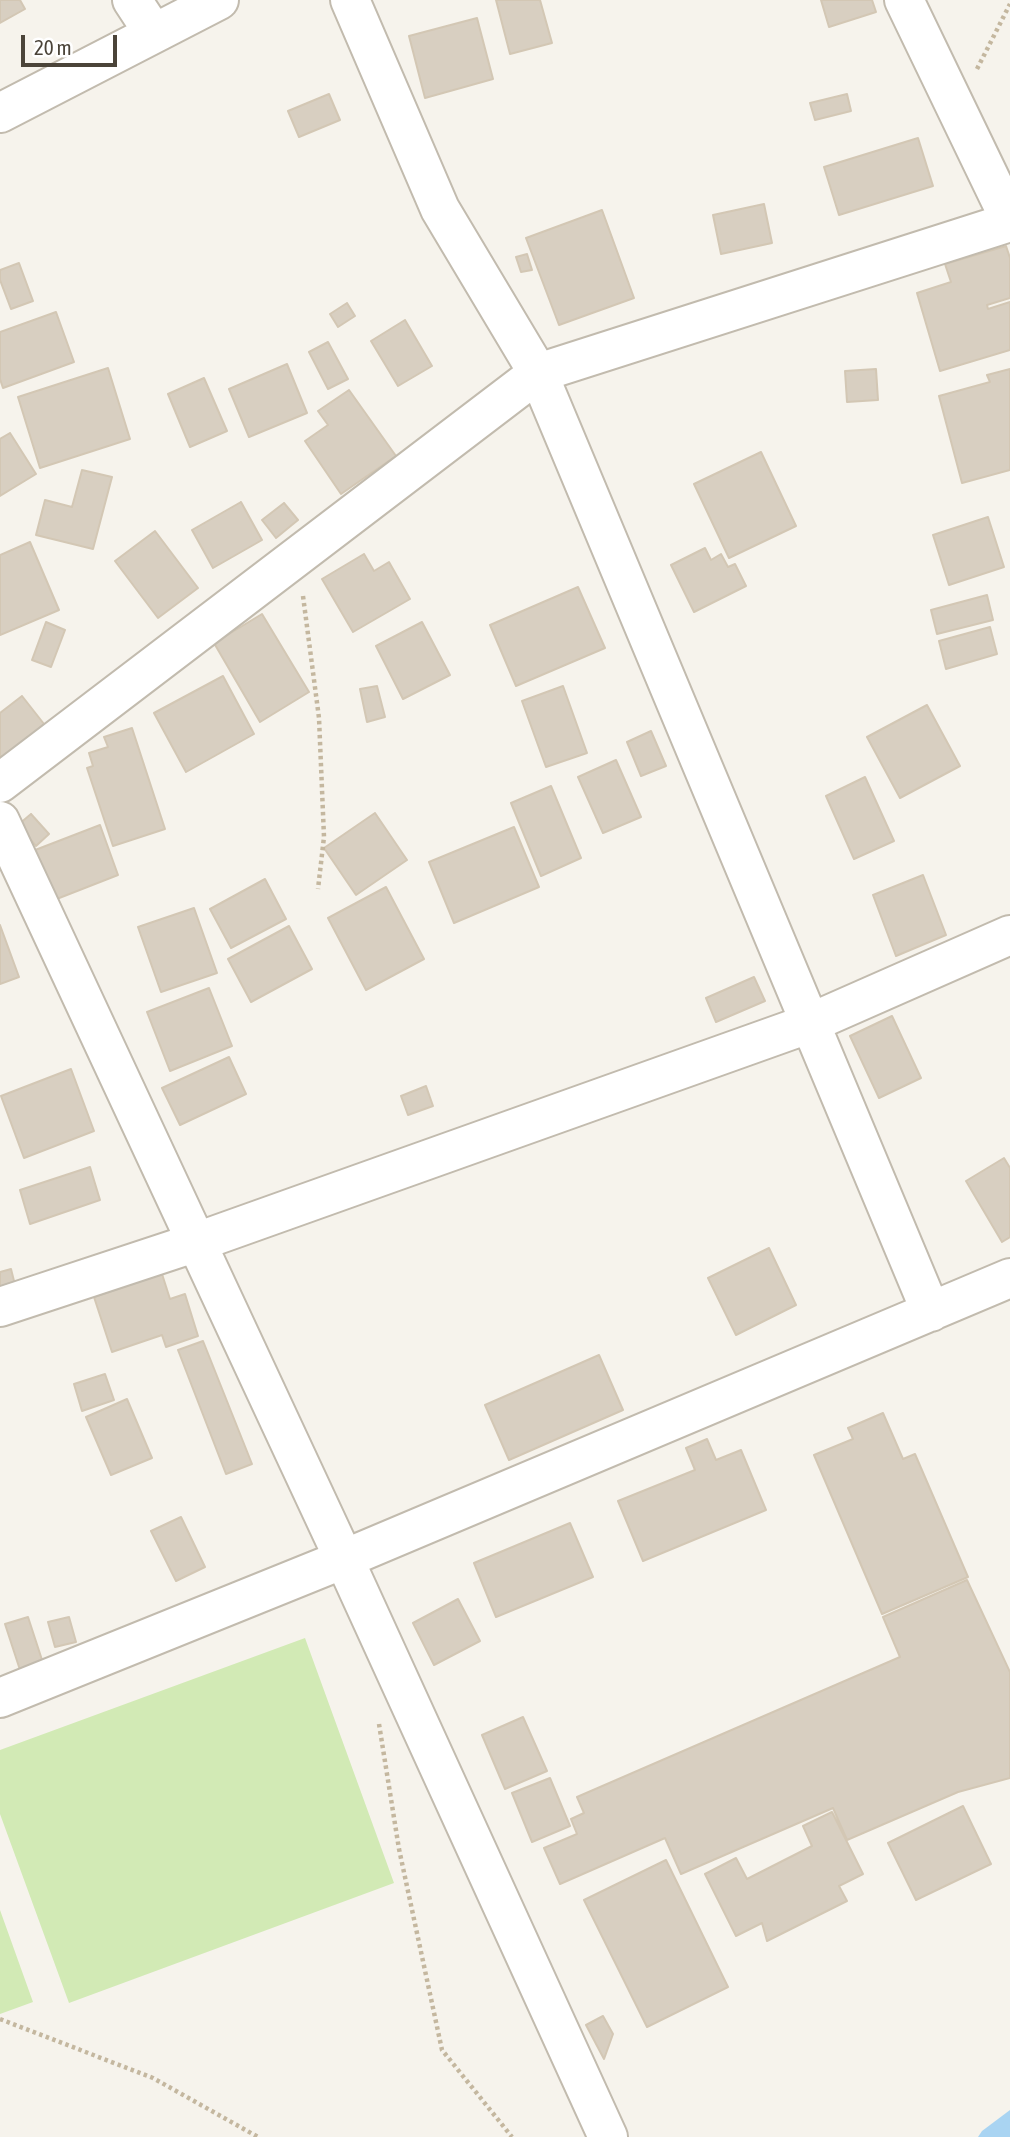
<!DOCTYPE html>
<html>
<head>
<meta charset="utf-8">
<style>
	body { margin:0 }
	#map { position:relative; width:1010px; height:2137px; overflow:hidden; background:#f6f3ec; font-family:"Asap Condensed",sans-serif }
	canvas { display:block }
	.scale { position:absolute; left:21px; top:35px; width:96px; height:32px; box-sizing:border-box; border:4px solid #4b4439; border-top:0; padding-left:9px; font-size:21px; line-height:24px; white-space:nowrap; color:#4b4439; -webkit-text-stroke:5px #fff; paint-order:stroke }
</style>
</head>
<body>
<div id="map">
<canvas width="1010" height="2137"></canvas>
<div class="scale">20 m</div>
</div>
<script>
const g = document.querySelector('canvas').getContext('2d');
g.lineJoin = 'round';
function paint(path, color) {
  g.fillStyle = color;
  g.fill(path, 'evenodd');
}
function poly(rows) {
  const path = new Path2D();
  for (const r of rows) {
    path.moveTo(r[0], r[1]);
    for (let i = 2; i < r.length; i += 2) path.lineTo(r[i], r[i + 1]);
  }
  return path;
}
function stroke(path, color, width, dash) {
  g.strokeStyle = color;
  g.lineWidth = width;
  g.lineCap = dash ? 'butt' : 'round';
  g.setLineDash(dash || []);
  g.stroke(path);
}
paint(poly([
	[305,1638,394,1883,69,2003,0,1814,0,1750],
	[0,1910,33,2002,0,2014]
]), '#d2eab5');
paint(poly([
	[1010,2110,1010,2137,978,2137,982,2131]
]), '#a9d4f2');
const building = poly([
	[0,0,20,0,25,9,0,23,0,0],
	[496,0,540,0,552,43,510,54,496,0],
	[821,0,872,0,876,12,829,27,821,0],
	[477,18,493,79,425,98,409,36,477,18],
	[329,94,340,120,299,137,288,111,329,94],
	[847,94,851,111,815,120,810,103,847,94],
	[918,138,933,186,839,215,824,167,918,138],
	[764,204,772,243,721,254,713,215,764,204],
	[602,210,634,298,559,325,526,238,602,210],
	[1006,246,1010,258,1010,298,987,305,988,309,1010,302,1010,350,940,371,917,293,951,282,945,264,1006,246],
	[527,254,532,270,521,272,516,257,527,254],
	[19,263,33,301,11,309,0,280,0,270,19,263],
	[347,303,355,316,338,327,330,314,347,303],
	[56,312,74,362,3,388,0,379,0,332,56,312],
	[405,320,432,366,398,386,371,341,405,320],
	[328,342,348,379,328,389,309,352,328,342],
	[287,364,307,413,249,437,229,389,287,364],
	[108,368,130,439,40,468,18,397,108,368],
	[876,369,878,400,847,402,845,371,876,369],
	[1010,369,1010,470,962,483,939,396,990,382,987,375,1010,369],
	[204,378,227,431,190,447,168,394,204,378],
	[349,390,396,456,341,494,305,441,328,425,318,411,349,390],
	[10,433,36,474,0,496,0,439,10,433],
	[761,452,796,526,729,558,694,484,761,452],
	[82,470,112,477,93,549,36,535,45,500,72,507,82,470],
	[241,502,262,540,213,568,192,530,241,502],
	[284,503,298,520,276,538,262,520,284,503],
	[988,517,1004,567,949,585,933,535,988,517],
	[155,531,198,588,158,618,115,561,155,531],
	[30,542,59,610,0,635,0,555,30,542],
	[705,548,711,560,721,554,728,567,735,564,746,586,694,612,671,565,705,548],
	[364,554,374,571,389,562,410,599,353,632,322,579,364,554],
	[578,587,605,648,516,686,490,625,578,587],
	[987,595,993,620,937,634,931,610,987,595],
	[262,614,309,692,260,722,214,643,262,614],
	[46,622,65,630,51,667,32,660,46,622],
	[422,622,450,675,403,699,376,646,422,622],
	[990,627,997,654,946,669,939,641,990,627],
	[223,676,254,734,186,772,154,713,223,676],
	[377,686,385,717,367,722,360,689,377,686],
	[563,686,587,753,546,767,522,701,563,686],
	[22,696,44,724,3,759,0,755,0,713,22,696],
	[927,705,960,766,900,798,867,737,927,705],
	[132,728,165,829,113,846,87,768,93,766,89,753,108,747,104,737,132,728],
	[651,731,666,766,641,776,627,742,651,731],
	[616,760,641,817,603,833,578,777,616,760],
	[865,777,894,841,854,859,826,796,865,777],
	[551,786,581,858,541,876,511,803,551,786],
	[375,813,407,860,356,895,324,848,375,813],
	[31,814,49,834,36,846,18,825,31,814],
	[100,825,118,875,49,902,30,852,100,825],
	[514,827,539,887,454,923,429,862,514,827],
	[923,875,946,935,896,956,873,895,923,875],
	[265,879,286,919,231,948,210,909,265,879],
	[386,887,424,959,366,990,328,918,386,887],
	[194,908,217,973,161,992,138,927,194,908],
	[0,925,19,977,0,984,0,925],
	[289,926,312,969,251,1002,228,959,289,926],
	[754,977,765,1001,716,1022,706,998,754,977],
	[209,988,232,1046,170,1071,147,1012,209,988],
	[892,1016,921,1078,879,1098,850,1036,892,1016],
	[229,1057,246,1094,180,1125,162,1088,229,1057],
	[71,1069,94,1131,24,1158,1,1096,71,1069],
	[426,1086,433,1106,408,1115,401,1096,426,1086],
	[1004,1158,1010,1168,1010,1237,1002,1242,966,1181,1004,1158],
	[90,1167,100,1200,30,1224,20,1190,90,1167],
	[769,1248,796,1305,736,1335,708,1278,769,1248],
	[11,1269,16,1289,0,1293,0,1272,11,1269],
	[162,1274,170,1299,185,1294,198,1336,166,1347,162,1335,112,1352,94,1297,162,1274],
	[203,1341,252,1464,226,1474,178,1350,203,1341],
	[599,1355,623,1410,509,1460,485,1405,599,1355],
	[105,1374,114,1400,82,1411,74,1384,105,1374],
	[127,1399,152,1458,111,1475,86,1417,127,1399],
	[883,1413,903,1459,915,1454,968,1577,882,1614,814,1455,853,1439,848,1428,883,1413],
	[707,1439,716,1460,741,1450,766,1510,643,1561,618,1501,695,1470,686,1448,707,1439],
	[181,1517,205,1567,176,1581,151,1531,181,1517],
	[570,1523,593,1577,496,1617,474,1563,570,1523],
	[967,1580,1010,1672,1010,1778,958,1792,847,1840,833,1808,681,1874,665,1838,560,1884,544,1848,577,1834,571,1819,584,1813,577,1797,900,1657,883,1617,967,1580],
	[458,1599,480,1641,434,1665,413,1623,458,1599],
	[28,1617,44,1666,21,1673,5,1624,28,1617],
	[69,1617,76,1642,55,1647,48,1622,69,1617],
	[523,1717,547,1771,505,1789,482,1735,523,1717],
	[550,1778,570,1826,532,1842,512,1793,550,1778],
	[963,1806,991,1864,916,1900,888,1843,963,1806],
	[832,1812,863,1874,839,1886,847,1901,767,1941,762,1923,736,1936,705,1874,736,1858,747,1879,812,1846,803,1826,832,1812],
	[666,1860,728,1987,647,2027,584,1900,666,1860],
	[603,2016,613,2034,604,2059,586,2025,603,2016]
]);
paint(building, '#d8cfc1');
stroke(building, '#d3c7b4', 2);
const minor = poly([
	[132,0,153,32],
	[350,0,440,209,538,373,931,1312],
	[904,0,1010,220],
	[0,113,219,0],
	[0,783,538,373,1010,222],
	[0,821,344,1559,608,2137],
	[0,1307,194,1243,808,1024,1010,935],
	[0,1698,344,1559,1010,1278]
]);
stroke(minor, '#c2bbae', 42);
stroke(poly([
	[977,69,1010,4],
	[303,596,319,718,324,837,318,889],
	[379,1724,399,1849,442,2050,512,2137],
	[0,2019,153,2078,258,2137]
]), '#c4b79f', 4.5, [3.5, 3.5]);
stroke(minor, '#fff', 38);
</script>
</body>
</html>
